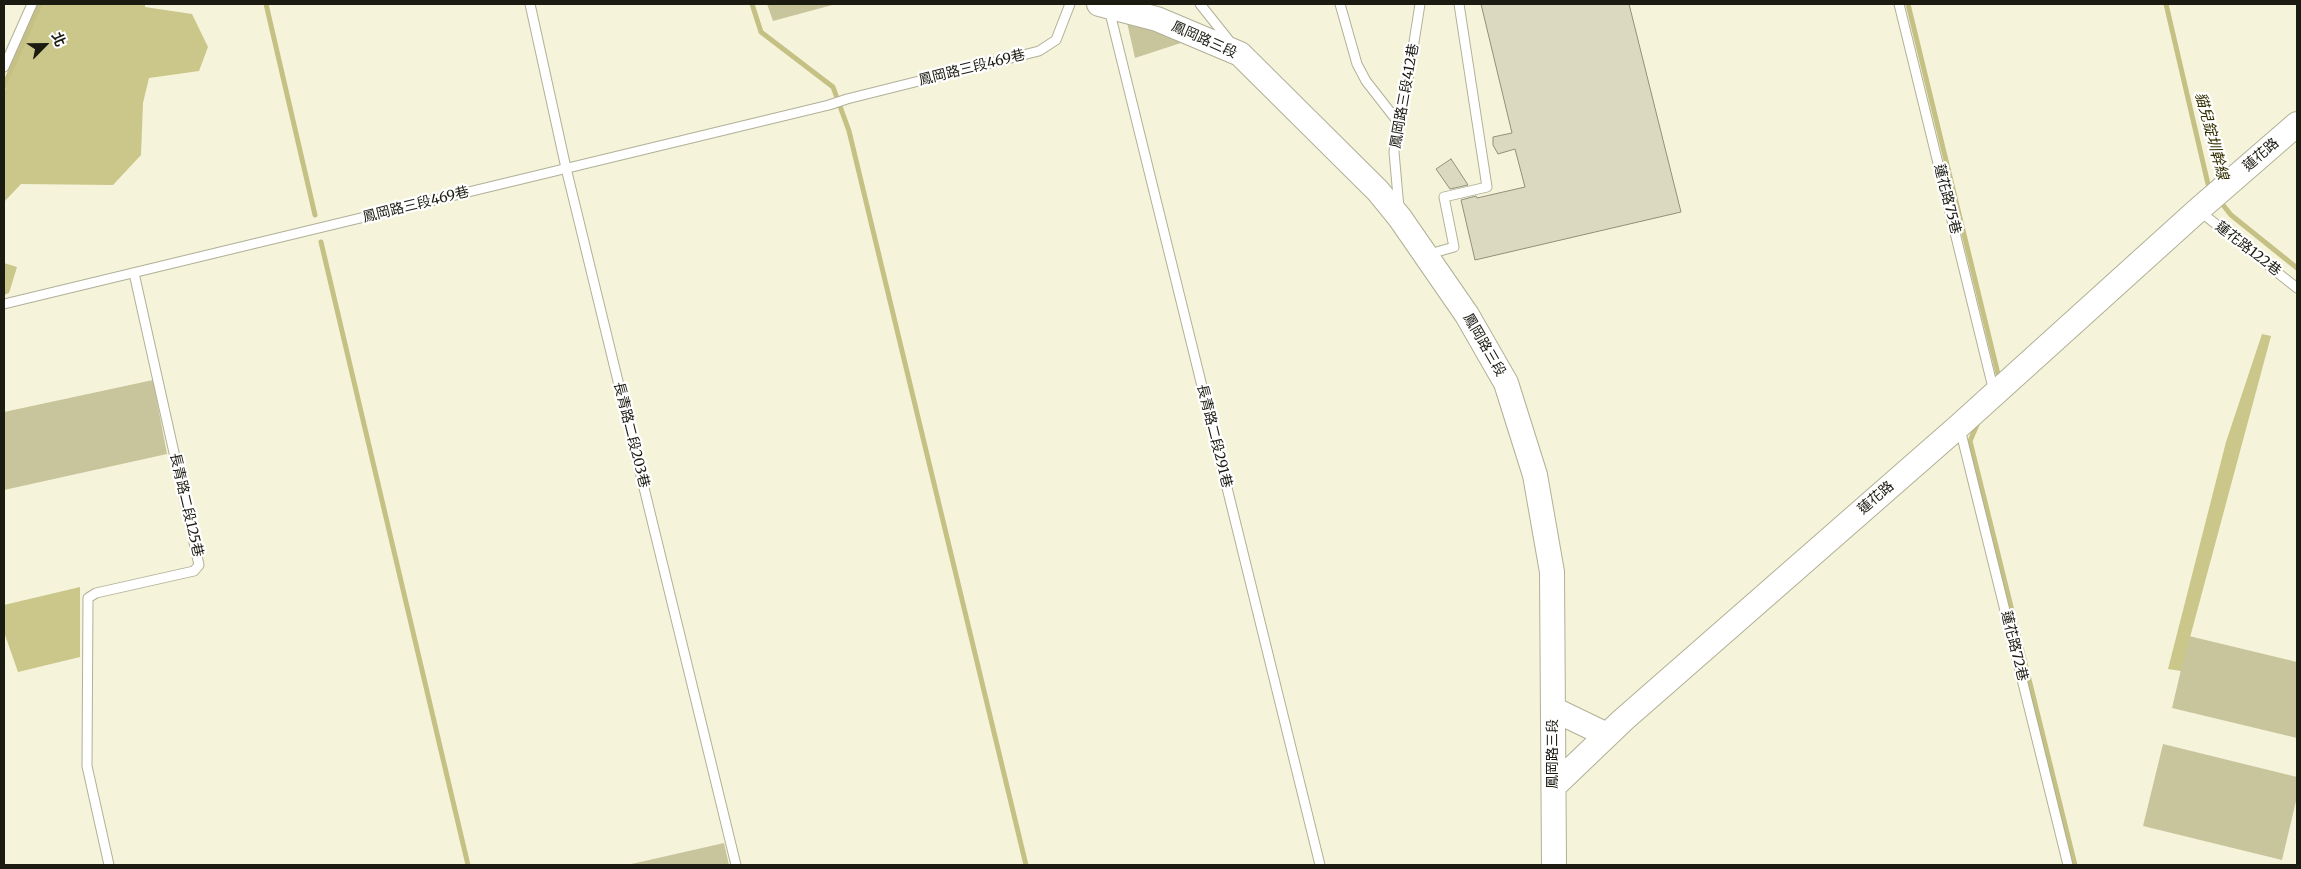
<!DOCTYPE html>
<html>
<head>
<meta charset="utf-8">
<style>
	body { margin:0 }
	#map { position:relative; width:2301px; height:869px; overflow:hidden; background:#f5f4da; font-family:Merriweather,"Noto Sans TC",serif }
	canvas { display:block }
	.frame { position:absolute; inset:0; border:5px solid #1c1b12; pointer-events:none }
	.north { position:absolute; left:20px; top:20px; width:50px; height:50px; -webkit-text-stroke:4px #fff; paint-order:stroke; rotate:67deg; font-size:14px; font-weight:700; line-height:20px; text-align:center; color:#1c1b12 }
	.north::after { content:''; display:block; margin:auto; width:18px; height:22px; background:#1c1b12; clip-path:polygon(50% 0,100% 100%,50% 72%,0 100%) }
</style>
</head>
<body>
<div id="map">
<canvas width="2301" height="869"></canvas>
<div class="frame"></div>
<div class="north">北</div>
</div>
<script>
const g = document.querySelector('canvas').getContext('2d');
g.lineJoin = 'round';
function paint(path, color) {
  g.fillStyle = color;
  g.fill(path, 'evenodd');
}
function poly(rows) {
  const path = new Path2D();
  for (const r of rows) {
    path.moveTo(r[0], r[1]);
    for (let i = 2; i < r.length; i += 2) path.lineTo(r[i], r[i + 1]);
  }
  return path;
}
function stroke(path, color, width, dash) {
  g.strokeStyle = color;
  g.lineWidth = width;
  g.lineCap = dash ? 'butt' : 'round';
  g.setLineDash(dash || []);
  g.stroke(path);
}
function drawText(font, color, halo, rows, align = 'center') {
  g.font = font + ' Merriweather,"Noto Sans TC",serif';
  g.lineWidth = 4.5;
  g.setLineDash([]);
  g.textBaseline = 'middle';
  g.strokeStyle = halo;
  g.fillStyle = color;
  for (const [text, x, y, turn = 0] of rows) {
    g.save();
    g.translate(x, y);
    g.rotate((+turn || 0) * Math.PI / 180);
    g.textAlign = isNaN(turn) ? turn : align;
    if (halo) g.strokeText(text, 0, 0);
    g.fillText(text, 0, 0);
    g.restore();
  }
}
paint(poly([
	[767,4,836,4,773,21],
	[1126,18,1190,40,1135,58],
	[153,380,167,454,4,490,4,412],
	[2189,636,2297,662,2297,738,2172,708],
	[2163,744,2297,777,2297,797,2282,860,2143,826],
	[724,843,729,865,627,865]
]), '#c8c59d');
paint(poly([
	[41,4,145,4,145,7,192,14,208,47,199,71,149,78,143,103,141,155,113,185,21,184,4,202,4,92],
	[4,263,17,267,9,293,4,295],
	[2262,334,2271,336,2181,671,2168,669,2226,442],
	[80,587,80,657,18,672,4,632,4,605]
]), '#cbc689');
stroke(poly([
	[266,4,315,215],
	[752,4,761,32,833,87,849,131,1026,865],
	[1908,4,1998,374],
	[2166,4,2208,184,2213,191],
	[4,86,40,4],
	[2219,200,2231,215,2297,268],
	[321,242,468,865],
	[1979,420,1970,441,2075,865]
]), '#c5c083', 5);
const building = poly([
	[1481,4,1629,4,1681,212,1475,260,1461,200,1476,196,1477,198,1525,187,1515,149,1498,154,1493,145,1493,137,1512,133,1481,4],
	[1451,159,1459,171,1468,185,1450,189,1436,169,1451,159]
]);
paint(building, '#dbdac1');
stroke(building, '#919078', 1);
const lane = poly([
	[530,4,566,168,736,865],
	[1200,4,1231,43],
	[1340,4,1357,64,1366,81,1398,122],
	[1899,4,1994,392],
	[1109,9,1320,865],
	[4,67,32,4],
	[1399,208,1394,152,1398,122,1407,86,1420,4],
	[2198,210,2297,288],
	[1426,255,1454,247,1444,197,1487,187,1459,4],
	[4,304,829,105,847,99,1039,51,1056,40,1070,4],
	[1960,429,2068,865],
	[109,865,87,766,88,598,96,593,194,571,199,565,134,273]
]);
const secondary = poly([
	[1099,4,1157,19,1240,54,1378,191,1400,218,1467,315,1506,383,1535,475,1552,572,1554,865],
	[1553,709,1607,735],
	[1554,786,1623,720,1959,426,2198,210,2297,124]
]);
stroke(lane, '#b1b097', 11);
stroke(secondary, '#b1b097', 26);
stroke(lane, '#fff', 9);
stroke(secondary, '#fff', 24);
drawText('14px', '#1c1b12', '#fff', [
	["鳳岡路三段",1204,40,24],
	["鳳岡路三段469巷",972,68,-14],
	["鳳岡路三段412巷",1405,96,-80],
	["蓮花路",2261,155,-41],
	["蓮花路75巷",1947,199,76],
	["鳳岡路三段469巷",416,205,-14],
	["蓮花路122巷",2248,249,38],
	["鳳岡路三段",1484,345,60],
	["長青路二段203巷",631,435,76],
	["長青路二段291巷",1214,436,76],
	["蓮花路",1876,498,-41],
	["長青路二段125巷",186,505,77],
	["蓮花路72巷",2014,646,76],
	["鳳岡路三段",1553,754,-90]
]);
drawText('italic 15px', '#343000', '#fff', [
	["貓兒錠圳幹線",2211,136,75]
]);
</script>
</body>
</html>
